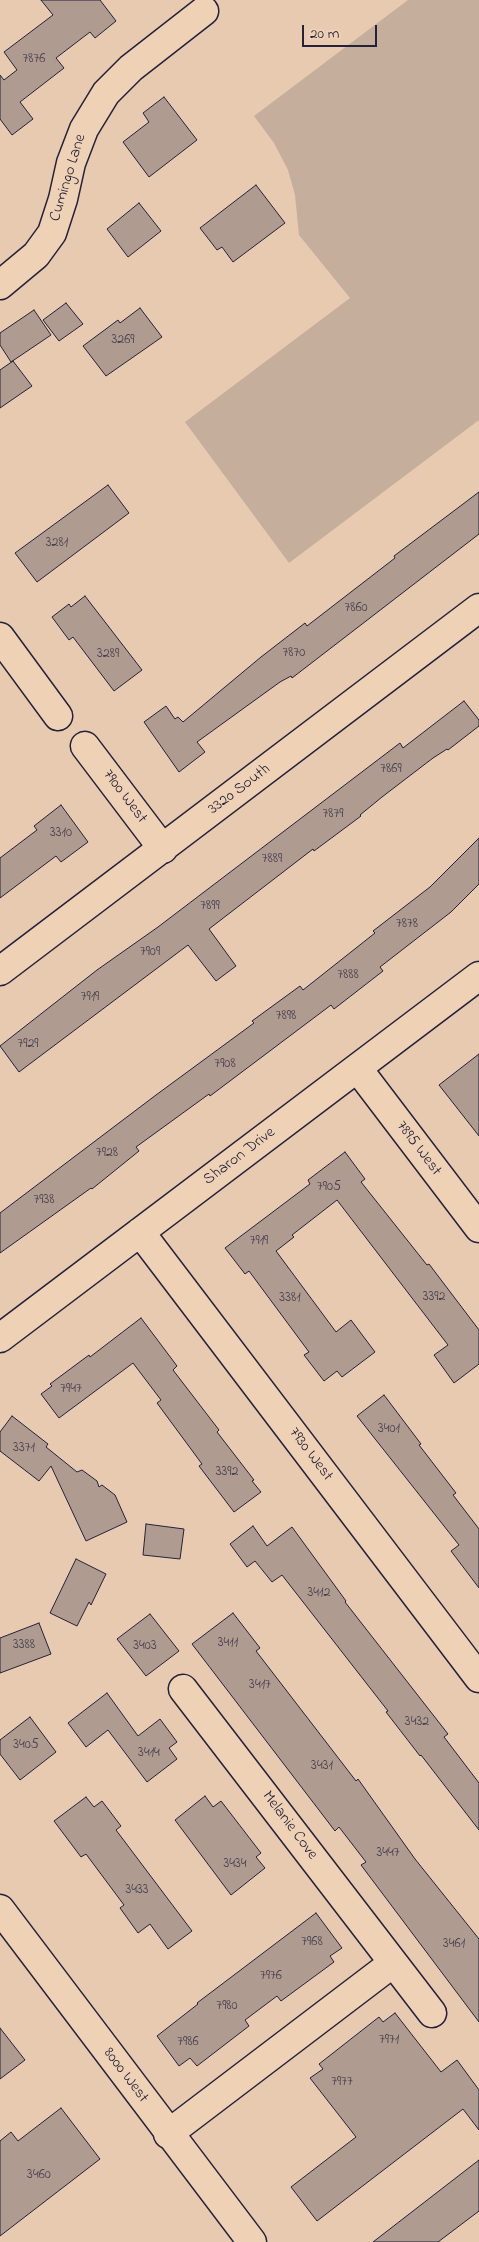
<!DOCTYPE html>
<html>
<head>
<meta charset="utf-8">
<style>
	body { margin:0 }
	#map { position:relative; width:479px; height:2242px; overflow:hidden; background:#e7cab0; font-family:"Indie Flower",sans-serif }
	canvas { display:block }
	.scale { position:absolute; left:302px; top:25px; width:75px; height:22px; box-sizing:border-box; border:2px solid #22223b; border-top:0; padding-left:6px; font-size:15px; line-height:18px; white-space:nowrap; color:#22223b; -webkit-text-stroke:4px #efd1b5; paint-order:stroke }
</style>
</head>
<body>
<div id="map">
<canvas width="479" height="2242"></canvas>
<div class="scale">20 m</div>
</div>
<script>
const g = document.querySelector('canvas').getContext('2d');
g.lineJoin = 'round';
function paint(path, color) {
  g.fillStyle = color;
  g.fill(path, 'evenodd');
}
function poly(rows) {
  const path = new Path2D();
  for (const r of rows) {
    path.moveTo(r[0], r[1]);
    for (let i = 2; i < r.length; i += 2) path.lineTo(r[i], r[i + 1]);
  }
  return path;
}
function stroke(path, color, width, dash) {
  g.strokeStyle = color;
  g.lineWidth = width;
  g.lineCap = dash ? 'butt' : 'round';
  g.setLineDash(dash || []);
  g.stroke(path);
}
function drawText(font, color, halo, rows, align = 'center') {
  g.font = font + ' "Indie Flower",sans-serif';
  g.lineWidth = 4;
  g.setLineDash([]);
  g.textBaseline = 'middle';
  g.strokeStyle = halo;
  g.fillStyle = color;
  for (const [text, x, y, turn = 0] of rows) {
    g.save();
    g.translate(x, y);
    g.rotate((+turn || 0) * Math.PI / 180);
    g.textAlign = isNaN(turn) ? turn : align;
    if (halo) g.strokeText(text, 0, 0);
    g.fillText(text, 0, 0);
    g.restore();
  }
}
paint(poly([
	[408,0,479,0,479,420,289,563,185,422,350,298,299,235,295,195,288,170,274,143,254,116]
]), '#c6ae9d');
const building = poly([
	[41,0,100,0,116,21,95,38,90,32,56,58,64,68,20,102,33,119,12,135,0,119,0,75,4,80,17,70,4,52,53,15,41,0],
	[164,97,197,140,149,177,123,142,149,122,143,113,164,97],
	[256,185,285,223,233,262,222,247,217,250,200,228,256,185],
	[139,203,161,231,128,257,107,229,139,203],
	[66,303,83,324,59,341,43,320,66,303],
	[140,308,162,337,106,376,83,346,118,320,120,323,140,308],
	[34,310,51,335,11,362,0,345,0,333,34,310],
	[13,361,32,386,0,408,0,370,13,361],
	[108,485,129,513,37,582,15,553,108,485],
	[479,492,479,534,292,678,291,676,280,682,197,742,205,752,179,772,144,722,166,706,175,719,178,717,183,722,261,657,305,623,307,626,395,558,394,556,479,492],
	[85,596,142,670,114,691,73,637,69,640,52,617,69,604,71,607,85,596],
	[464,701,479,720,479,726,448,750,447,749,433,758,382,797,360,815,361,816,314,851,313,849,209,929,236,966,216,981,188,945,19,1072,0,1046,97,970,158,927,400,743,403,748,464,701],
	[61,805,88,842,61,862,56,856,0,898,0,858,37,830,34,826,61,805],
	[479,838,479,884,451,912,380,967,383,971,334,1009,331,1005,210,1096,209,1094,136,1147,139,1151,92,1189,91,1188,0,1253,0,1213,156,1095,254,1023,252,1021,300,986,303,990,375,933,373,931,430,887,479,838],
	[479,1054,479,1136,439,1085,479,1054],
	[345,1152,365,1179,361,1182,427,1265,429,1264,479,1330,479,1364,454,1383,434,1355,448,1345,337,1200,292,1235,294,1237,276,1251,336,1332,351,1320,375,1352,342,1377,337,1371,324,1381,304,1355,309,1352,249,1271,245,1274,225,1248,310,1184,308,1180,345,1152],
	[141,1318,177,1366,173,1370,219,1430,217,1432,254,1480,252,1481,261,1492,234,1512,199,1466,202,1464,157,1403,161,1400,133,1363,59,1418,41,1394,52,1386,50,1384,89,1355,90,1357,141,1318],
	[384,1395,421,1444,419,1445,456,1493,453,1495,479,1529,479,1588,451,1551,459,1545,357,1416,384,1395],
	[12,1416,48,1444,46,1447,77,1472,82,1470,97,1481,99,1487,102,1485,115,1495,127,1522,86,1541,51,1466,39,1481,0,1451,0,1432,12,1416],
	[146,1524,184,1529,180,1559,143,1555,146,1524],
	[253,1526,267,1546,292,1527,346,1601,345,1602,448,1734,444,1737,479,1783,479,1830,421,1755,420,1756,386,1712,388,1711,282,1575,272,1582,255,1561,247,1567,230,1544,253,1526],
	[76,1559,106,1574,91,1605,89,1602,77,1626,50,1613,76,1559],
	[233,1613,260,1648,256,1651,356,1781,358,1779,415,1859,479,1939,479,2022,361,1865,366,1862,339,1827,335,1831,192,1644,233,1613],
	[150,1614,179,1651,146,1676,117,1639,150,1614],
	[39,1623,51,1654,0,1673,0,1638,39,1623],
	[107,1693,138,1736,160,1719,177,1742,169,1748,177,1759,147,1782,108,1730,86,1747,68,1723,107,1693],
	[30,1717,56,1752,20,1780,0,1754,0,1740,30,1717],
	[205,1796,213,1807,221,1801,261,1853,256,1857,265,1868,231,1895,175,1820,205,1796],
	[86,1797,94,1807,102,1801,121,1826,116,1830,192,1931,168,1949,150,1924,138,1933,120,1908,124,1905,86,1854,81,1857,54,1821,86,1797],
	[316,1913,342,1948,330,1956,334,1962,281,2001,277,1996,245,2020,249,2026,197,2066,190,2058,179,2066,157,2036,198,2004,197,2003,316,1913],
	[395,2013,441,2072,457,2060,479,2090,479,2130,463,2109,317,2221,291,2187,356,2137,310,2078,323,2069,319,2064,356,2035,379,2017,383,2022,395,2013],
	[0,2028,25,2060,0,2079,0,2028],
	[61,2108,100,2159,0,2236,0,2141,11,2132,18,2141,61,2108],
	[479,2160,479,2211,438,2242,373,2242,479,2160]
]);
paint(building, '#b09b90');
stroke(building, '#22223b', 1);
const street = poly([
	[0,285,36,255,52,233,63,199,71,163,84,129,106,93,131,68,204,11],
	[0,637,58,716],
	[85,746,163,849],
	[0,971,479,608],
	[358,1069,479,1228],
	[140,1232,479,1678],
	[0,1338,479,976],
	[183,1689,432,2013],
	[168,2134,393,1963]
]);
const secondary = poly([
	[0,1909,252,2242]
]);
stroke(street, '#22223b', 31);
stroke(secondary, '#22223b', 31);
stroke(street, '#efd1b5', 28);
stroke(secondary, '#efd1b5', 28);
drawText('14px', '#464050', null, [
	["7876",34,60],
	["3269",123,341],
	["3281",57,544],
	["7860",356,609],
	["7870",294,654],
	["3289",108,655],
	["7869",391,770],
	["7879",333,815],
	["3310",61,834],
	["7889",272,860],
	["7899",210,907],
	["7878",407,925],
	["7909",150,953],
	["7888",348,976],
	["7919",90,998],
	["7898",286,1017],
	["7929",28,1045],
	["7908",225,1065],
	["7928",107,1154],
	["7905",329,1188],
	["7938",44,1201],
	["7919",259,1242],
	["3392",434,1298],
	["3381",290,1299],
	["7947",71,1390],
	["3401",389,1430],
	["3371",24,1449],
	["3392",227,1473],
	["3412",319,1594],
	["3411",228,1644],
	["3388",24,1646],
	["3403",145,1647],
	["3417",260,1686],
	["3432",417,1723],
	["3405",26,1746],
	["3414",149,1754],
	["3431",322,1767],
	["3447",388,1854],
	["3434",235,1865],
	["3433",137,1891],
	["7968",312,1943],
	["3461",454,1945],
	["7976",271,1977],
	["7980",227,2007],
	["7971",389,2041],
	["7986",188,2043],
	["7977",342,2083],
	["3460",39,2176]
]);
drawText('16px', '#22223b', '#efd1b5', [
	["Cumingo Lane",69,178,-73],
	["3320 South",240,790,-37],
	["7900 West",124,797,53],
	["7895 West",418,1149,53],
	["Sharon Drive",240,1157,-37],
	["7930 West",310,1455,53],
	["Melanie Cove",289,1826,53],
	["8000 West",125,2076,53]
]);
</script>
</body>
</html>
